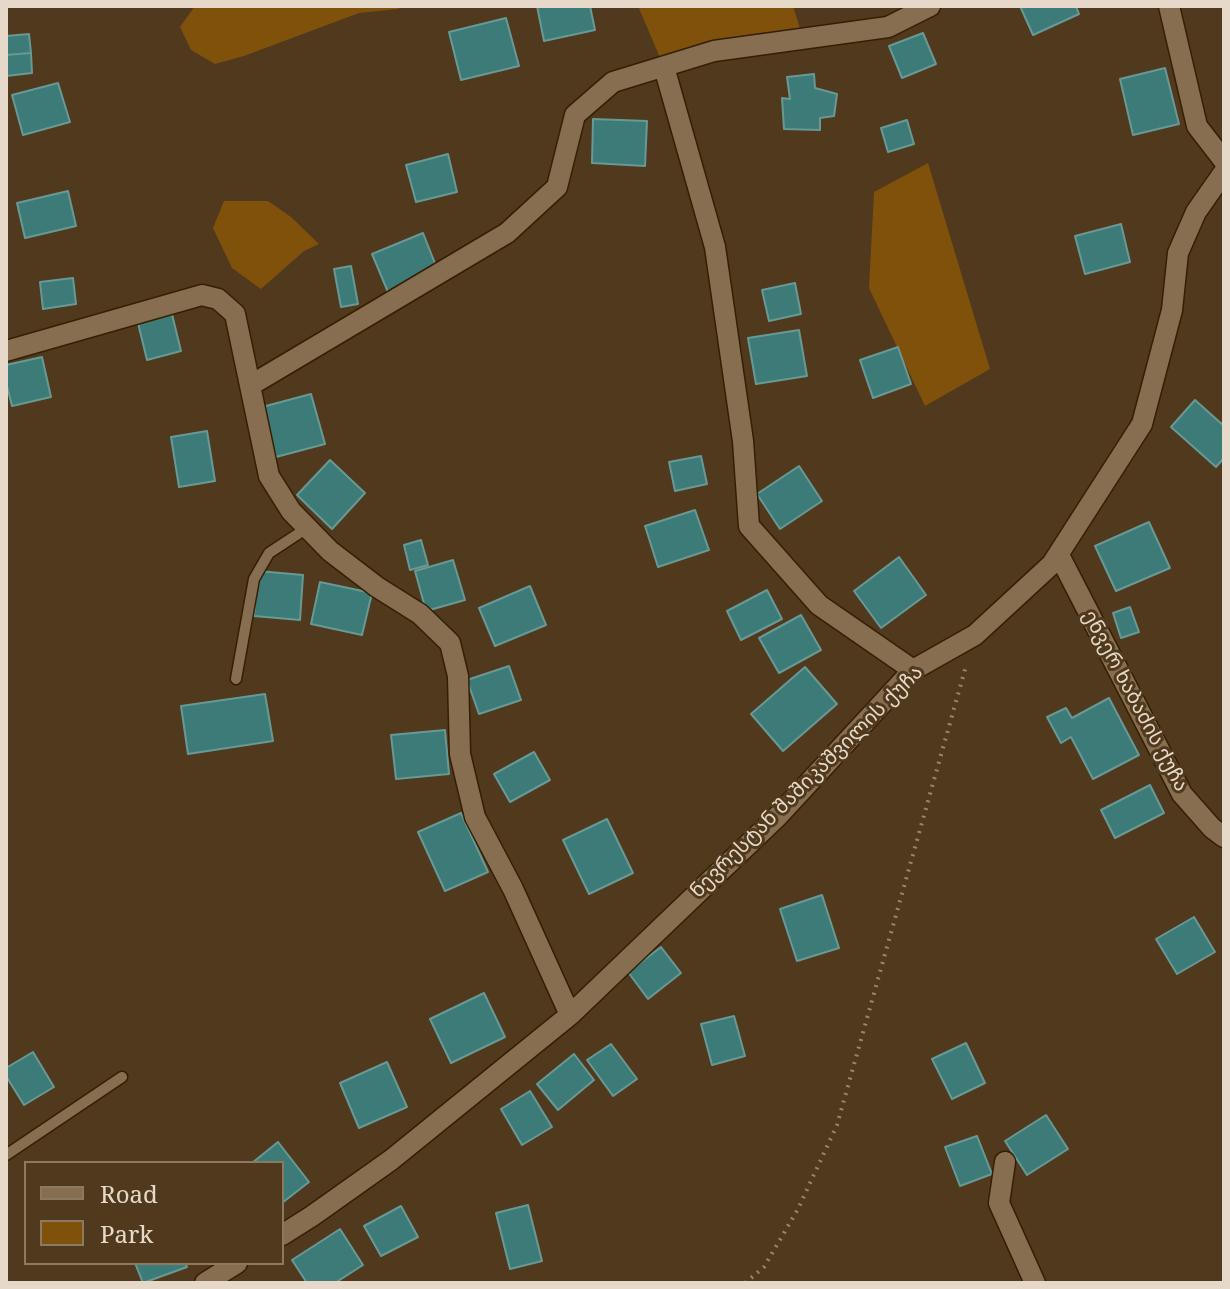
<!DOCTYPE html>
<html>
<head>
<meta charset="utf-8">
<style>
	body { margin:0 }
	#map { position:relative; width:1230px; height:1289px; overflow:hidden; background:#50391d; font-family:"Noto Serif",serif }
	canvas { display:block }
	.frame { position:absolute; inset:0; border:8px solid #e7d9c9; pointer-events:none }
	.legend { position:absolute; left:24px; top:1161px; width:260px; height:104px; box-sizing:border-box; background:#50391d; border:2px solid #8c7962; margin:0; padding:10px 14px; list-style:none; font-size:24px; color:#e7d9c9 }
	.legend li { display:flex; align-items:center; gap:16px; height:40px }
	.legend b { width:40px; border:2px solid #8c7962 }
</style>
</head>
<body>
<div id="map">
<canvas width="1230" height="1289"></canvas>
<div class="frame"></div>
<ul class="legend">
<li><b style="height:10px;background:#886e51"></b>Road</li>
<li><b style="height:22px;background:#7f510a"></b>Park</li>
</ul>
</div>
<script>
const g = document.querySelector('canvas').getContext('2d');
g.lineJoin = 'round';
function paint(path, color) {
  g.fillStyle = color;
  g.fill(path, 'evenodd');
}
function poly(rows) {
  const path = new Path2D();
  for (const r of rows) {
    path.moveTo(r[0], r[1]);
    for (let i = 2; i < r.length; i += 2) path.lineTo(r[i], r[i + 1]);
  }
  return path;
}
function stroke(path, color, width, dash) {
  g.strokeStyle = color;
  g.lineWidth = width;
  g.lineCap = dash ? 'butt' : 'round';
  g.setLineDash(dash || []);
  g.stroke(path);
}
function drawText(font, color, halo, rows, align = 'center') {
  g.font = font + ' "Noto Serif","Noto Sans Georgian",serif';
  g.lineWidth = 6;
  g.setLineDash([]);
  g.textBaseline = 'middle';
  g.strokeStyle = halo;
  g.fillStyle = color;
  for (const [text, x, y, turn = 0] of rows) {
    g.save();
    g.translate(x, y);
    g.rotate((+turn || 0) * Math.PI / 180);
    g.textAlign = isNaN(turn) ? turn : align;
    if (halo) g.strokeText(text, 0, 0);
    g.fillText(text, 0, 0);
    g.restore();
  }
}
paint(poly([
	[195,6,403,6,398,9,359,13,244,56,215,64,191,50,180,27],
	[638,6,793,6,803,38,664,67],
	[928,163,990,369,925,406,869,288,874,192],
	[224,201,268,201,291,217,319,244,304,251,261,289,232,268,213,228]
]), '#7f510a');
const building = poly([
	[537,6,590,6,595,30,544,41,537,6],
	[1020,6,1076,6,1079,14,1033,35,1020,6],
	[506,18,519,66,461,80,449,32,506,18],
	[923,33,936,64,902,78,889,46,923,33],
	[29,34,31,53,6,55,6,36,29,34],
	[31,53,32,73,6,76,6,55,31,53],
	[1165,68,1179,124,1133,135,1120,79,1165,68],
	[814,74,815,88,837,94,834,116,820,118,820,130,784,129,782,98,790,99,787,77,814,74],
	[58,83,70,122,23,135,12,95,58,83],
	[593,119,647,121,645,166,592,163,593,119],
	[907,120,914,144,888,152,881,128,907,120],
	[448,154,457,192,416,202,406,165,448,154],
	[68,191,76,226,25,238,17,203,68,191],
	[1121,224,1130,262,1085,274,1075,236,1121,224],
	[423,233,438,271,388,292,372,254,423,233],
	[351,266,358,304,341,307,334,269,351,266],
	[73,278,76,304,43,309,40,282,73,278],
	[795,283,801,314,769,321,762,290,795,283],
	[170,306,181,351,147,360,136,315,170,306],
	[799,330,807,376,756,384,748,338,799,330],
	[898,347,911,384,873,398,860,360,898,347],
	[42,357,51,397,12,406,6,382,6,365,42,357],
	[311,394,325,444,276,457,262,407,311,394],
	[1195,400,1224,426,1224,458,1216,467,1171,427,1195,400],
	[207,431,215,481,179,487,171,437,207,431],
	[701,456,707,484,675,491,669,462,701,456],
	[330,460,365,493,332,529,297,495,330,460],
	[799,466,822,501,780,529,757,494,799,466],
	[695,510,709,550,658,567,645,526,695,510],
	[1149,522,1170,568,1116,591,1095,546,1149,522],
	[421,540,428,565,410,570,404,545,421,540],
	[899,557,926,595,881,628,854,591,899,557],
	[453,560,465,600,426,611,415,571,453,560],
	[258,571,303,575,300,620,254,616,258,571],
	[320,582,372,593,362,635,311,624,320,582],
	[530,586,546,625,495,646,479,608,530,586],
	[767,590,782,619,741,640,727,611,767,590],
	[1130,607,1139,632,1121,638,1113,613,1130,607],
	[801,615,821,650,779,673,759,638,801,615],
	[509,666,521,700,479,714,467,680,509,666],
	[805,667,837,704,783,751,751,714,805,667],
	[265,694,273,741,188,754,181,706,265,694],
	[1109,698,1139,755,1093,779,1071,737,1061,743,1047,717,1066,708,1072,718,1109,698],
	[445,730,449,774,396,779,391,735,445,730],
	[534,752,550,780,510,802,494,774,534,752],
	[1150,785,1164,813,1115,838,1101,810,1150,785],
	[461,813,488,872,445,891,418,832,461,813],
	[607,819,633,873,589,894,563,840,607,819],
	[822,895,839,948,797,961,780,909,822,895],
	[1194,917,1215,952,1177,974,1156,939,1194,917],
	[661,947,681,973,648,999,628,972,661,947],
	[484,993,505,1037,451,1063,430,1019,484,993],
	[734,1016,745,1056,712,1065,701,1024,734,1016],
	[966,1043,985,1083,952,1099,932,1059,966,1043],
	[611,1044,637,1079,613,1096,587,1060,611,1044],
	[33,1052,54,1087,24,1105,6,1076,6,1068,33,1052],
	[574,1054,594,1080,558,1110,537,1084,574,1054],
	[387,1062,407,1107,359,1128,340,1083,387,1062],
	[530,1091,552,1127,522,1145,501,1109,530,1091],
	[1046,1115,1068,1149,1027,1175,1005,1141,1046,1115],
	[977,1136,992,1174,960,1186,945,1147,977,1136],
	[278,1142,309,1182,282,1203,282,1163,252,1163,278,1142],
	[528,1205,542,1261,510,1269,496,1213,528,1205],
	[401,1206,418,1237,381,1256,364,1226,401,1206],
	[340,1229,363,1265,335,1283,307,1283,292,1260,340,1229],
	[135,1263,185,1263,187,1267,143,1283,135,1263]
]);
paint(building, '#3c7b77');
stroke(building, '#689995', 2);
const lane = poly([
	[236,679,254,579,269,553,307,528],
	[6,1155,122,1077]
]);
const street = poly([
	[1169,6,1197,126,1224,161],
	[664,67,715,247,743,441,749,526,819,605,913,670],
	[6,351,202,295,218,299,235,314,269,476,291,511,330,551,377,587,420,614,450,643,458,676,460,754,475,817,513,889,570,1015],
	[251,385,507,233,557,187,575,115,613,82,714,51,888,27,930,6],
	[1059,555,1182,794,1212,828,1224,837],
	[1005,1162,999,1203,1035,1283],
	[282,1235,312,1216,391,1160,570,1015,778,816,913,670,975,635,1052,564,1142,424,1172,310,1178,253,1196,212,1224,172],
	[205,1283,237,1263]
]);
stroke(lane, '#351f03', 13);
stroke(street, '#351f03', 23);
stroke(poly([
	[745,1283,764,1267,798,1209,837,1125,966,666]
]), '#98856f', 4, [2, 6]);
stroke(lane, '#886e51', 10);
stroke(street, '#886e51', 20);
drawText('20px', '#e7d9c9', '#50391d', [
	["ენვერ ხაბაძის ქუჩა",1135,701,62],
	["ნევრესტან შაშიკაშვილის ქუჩა",807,782,-45]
]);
</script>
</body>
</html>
